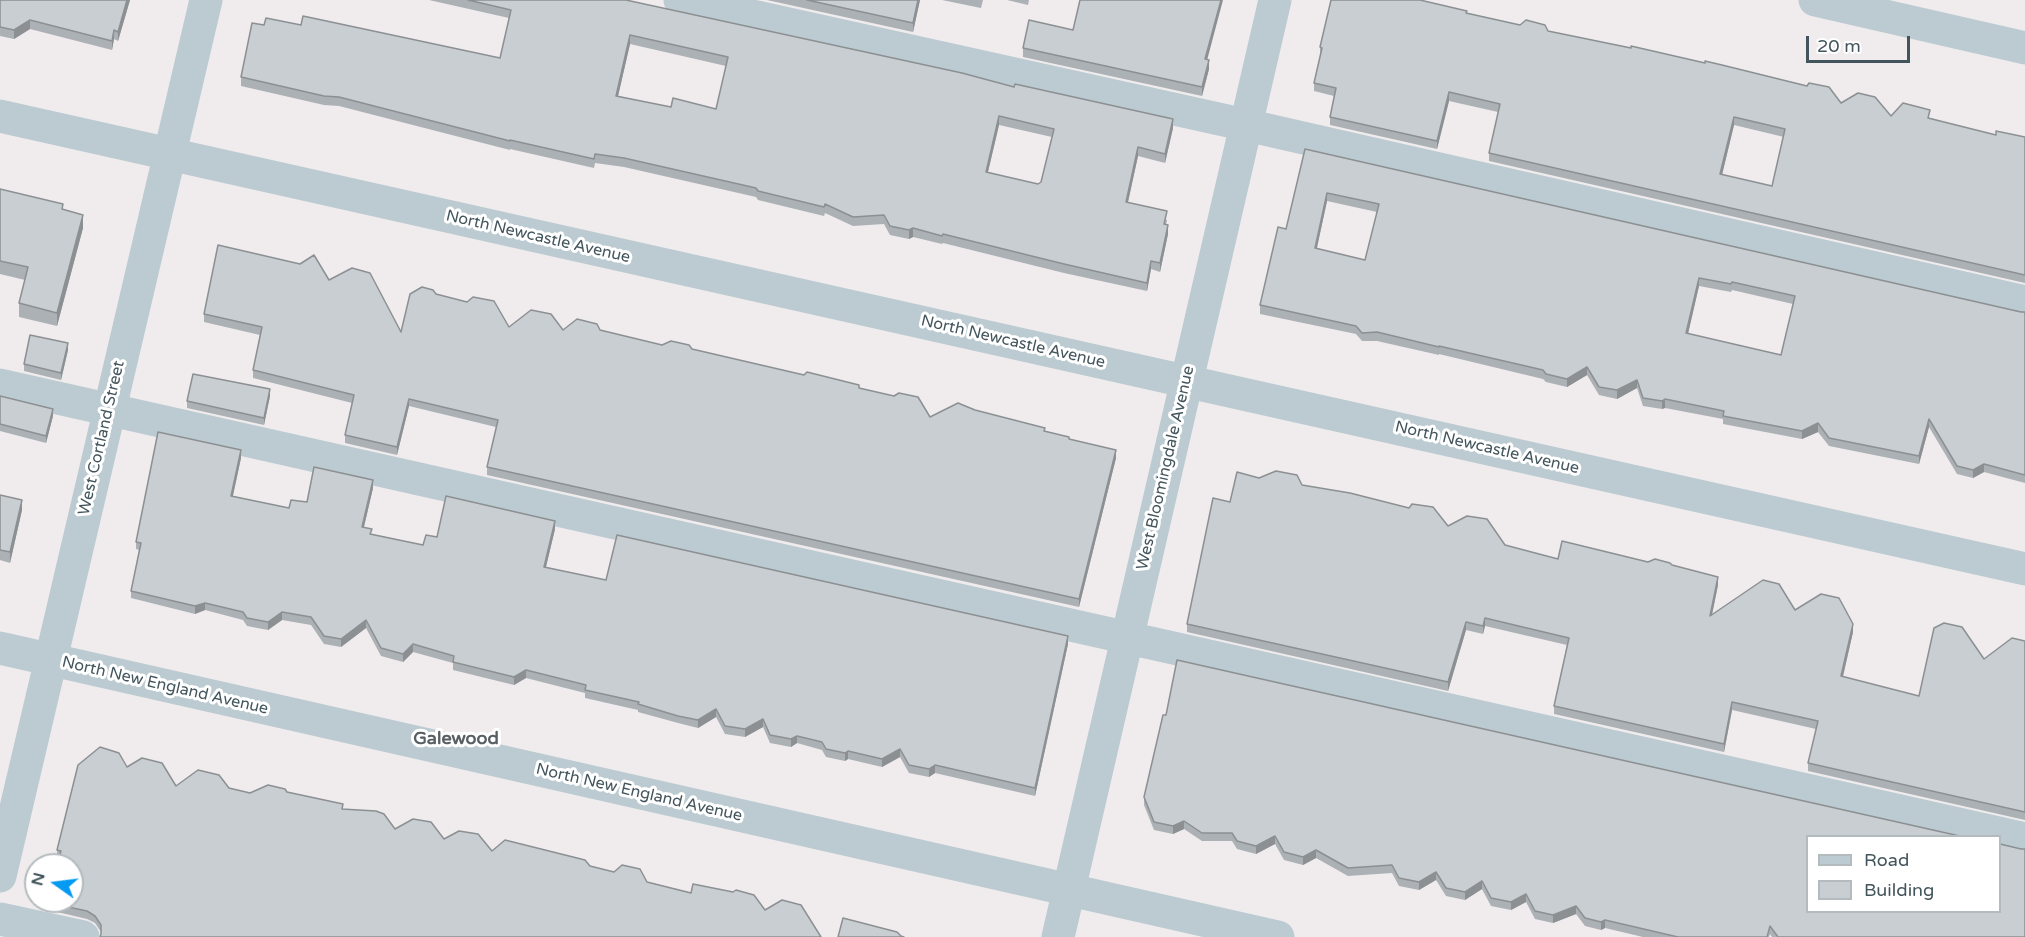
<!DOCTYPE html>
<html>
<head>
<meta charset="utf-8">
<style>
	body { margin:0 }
	#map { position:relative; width:2025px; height:937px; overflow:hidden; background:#f0eced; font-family:"Varela Round",sans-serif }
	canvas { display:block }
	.legend { position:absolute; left:1806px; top:835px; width:195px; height:78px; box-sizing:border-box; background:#fff; border:2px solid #b4bbbe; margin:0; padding:8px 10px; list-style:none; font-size:18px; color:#43555c }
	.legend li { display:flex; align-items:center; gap:12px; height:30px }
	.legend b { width:30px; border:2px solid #b4bbbe }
	.north { position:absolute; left:24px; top:853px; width:60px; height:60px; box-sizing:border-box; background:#fff; border:2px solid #b4bbbe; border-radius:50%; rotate:284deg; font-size:16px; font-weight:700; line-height:24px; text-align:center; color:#43555c }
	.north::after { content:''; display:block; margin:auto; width:21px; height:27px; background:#049af2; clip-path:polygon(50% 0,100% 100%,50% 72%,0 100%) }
	.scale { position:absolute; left:1806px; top:36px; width:104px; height:27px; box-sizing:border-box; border:3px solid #43555c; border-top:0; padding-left:8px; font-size:18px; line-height:21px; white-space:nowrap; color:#43555c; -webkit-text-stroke:4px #fff; paint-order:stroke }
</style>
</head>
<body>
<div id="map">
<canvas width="2025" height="937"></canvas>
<ul class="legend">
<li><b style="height:8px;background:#bbcbd1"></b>Road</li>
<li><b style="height:16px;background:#c8ced2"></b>Building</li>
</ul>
<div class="north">N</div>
<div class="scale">20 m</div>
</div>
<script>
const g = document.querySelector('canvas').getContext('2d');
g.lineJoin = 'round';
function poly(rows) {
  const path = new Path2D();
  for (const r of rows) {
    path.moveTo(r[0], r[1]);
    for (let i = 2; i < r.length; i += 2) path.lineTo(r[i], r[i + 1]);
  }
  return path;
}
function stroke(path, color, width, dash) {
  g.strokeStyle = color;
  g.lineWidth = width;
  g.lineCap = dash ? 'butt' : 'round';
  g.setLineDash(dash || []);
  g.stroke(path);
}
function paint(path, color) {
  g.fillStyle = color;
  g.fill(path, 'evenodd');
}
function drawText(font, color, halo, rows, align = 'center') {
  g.font = font + ' "Varela Round",sans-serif';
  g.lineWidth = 6;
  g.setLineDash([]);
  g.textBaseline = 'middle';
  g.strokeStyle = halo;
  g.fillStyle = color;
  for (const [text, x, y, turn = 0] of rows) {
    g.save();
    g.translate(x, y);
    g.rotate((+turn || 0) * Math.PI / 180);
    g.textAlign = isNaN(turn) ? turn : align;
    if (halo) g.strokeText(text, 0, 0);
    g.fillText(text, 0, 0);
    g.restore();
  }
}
stroke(poly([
	[680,0,1246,125,2025,302],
	[1815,0,2025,48],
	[0,116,2025,569],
	[0,385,2025,839],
	[0,648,1278,937],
	[0,876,206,0],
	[0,919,83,937],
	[1058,937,1275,0]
]), '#bbcbd1', 33);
paint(poly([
	[0,0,130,0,118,41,114,39,112,50,30,29,14,39,0,36],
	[429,0,626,0,1014,87,1173,128,1165,163,1138,156,1128,202,1167,220,1166,225,1168,234,1160,272,1151,269,1147,291,1064,273,943,243,942,244,913,237,909,239,890,235,884,224,853,226,825,213,824,216,758,200,756,197,624,167,595,163,594,168,510,149,510,150,339,106,324,105,241,86,241,77,264,25,301,25,500,58,509,18],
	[630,44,726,66,716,109,671,107,618,96],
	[999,125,1052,137,1041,182,1038,184,988,172],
	[767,0,920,0,913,32],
	[942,0,983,0,981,8],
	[1007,0,1029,0,1028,5],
	[1467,13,1520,25,1548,31,1891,116,1930,118,1996,135,2025,137,2025,283,1489,161,1489,153,1498,112,1449,101,1437,149,1330,125,1330,117,1334,96,1314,91,1314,83,1320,55,1320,47],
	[1734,125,1784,137,1772,186,1722,175],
	[1073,30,1208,60,1209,69,1202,96,1023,57,1023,48],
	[1305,149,2021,312,2025,312,2025,483,1984,472,1973,478,1957,474,1929,427,1919,464,1829,446,1818,432,1802,439,1723,424,1723,419,1665,408,1662,409,1643,406,1637,388,1617,399,1599,395,1587,375,1567,387,1546,382,1543,379,1439,354,1439,355,1377,341,1362,341,1356,334,1260,314,1260,305,1286,229],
	[1327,201,1377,212,1365,260,1317,248],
	[1699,286,1731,292,1732,290,1793,304,1781,355,1688,334],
	[0,189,63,210,83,228,57,326,19,317,19,303,25,280,0,274],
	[329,280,401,332,436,294,509,327,563,330,600,330,662,345,692,349,859,389,930,417,975,410,1069,439,1116,458,1079,607,487,475,487,467,496,427,409,406,397,455,345,443,345,435,352,403,253,378,253,370,260,335,204,322,204,314],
	[68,350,61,380,24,371,24,364],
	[0,396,53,416,46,443,0,431],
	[270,396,264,425,187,408,187,401],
	[241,458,233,496,289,508,307,502,373,488,364,527,372,534,423,545,437,537,555,529,546,567,606,580,1068,644,1035,796,935,773,929,777,909,773,900,757,882,767,848,759,845,761,826,757,822,750,797,743,791,747,770,743,763,727,745,737,725,734,716,717,698,728,678,723,638,712,638,710,585,698,585,693,526,678,514,685,453,670,453,663,413,652,403,662,381,656,366,628,341,647,324,644,311,625,282,620,268,630,247,626,243,620,205,610,195,614,131,598,131,591,139,550,136,549,136,542],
	[1259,478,1302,485,1448,526,1505,545,1558,559,1648,562,1672,565,1718,585,1712,615,1795,610,1853,632,1843,677,1919,696,1984,659,2025,641,2025,820,1808,771,1808,763,1816,729,1732,710,1724,752,1554,714,1554,706,1567,645,1485,626,1483,634,1466,630,1448,691,1187,632,1187,624,1230,502],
	[0,495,22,510,10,563,0,560],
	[127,767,176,786,229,788,250,793,287,792,343,809,395,829,492,851,590,866,647,882,765,910,821,937,101,934,101,932,95,923,87,919,49,910,49,903,59,858,57,857,57,850],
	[1144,797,2025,937,1772,937,1770,934,1769,937,1643,937,1605,928,1601,930,1585,926,1576,914,1553,923,1535,919,1526,902,1511,910,1491,906,1482,889,1465,900,1446,896,1436,880,1419,890,1399,886,1392,873,1348,876,1316,858,1303,865,1284,860,1275,844,1256,854,1237,849,1232,841,1202,841,1184,829,1173,834,1154,830,1144,805]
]), '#acb1b5');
paint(poly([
	[127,0,130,0,118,41,118,32],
	[918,0,920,0,913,32,913,23],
	[1221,0,1223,0,1205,68,1205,59],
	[30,20,30,29,14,39,14,30],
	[114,30,114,39,112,50,112,41],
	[630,35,630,44,616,105,616,96],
	[1209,60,1209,69,1202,96,1202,87],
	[1449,92,1449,101,1437,149,1437,141],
	[999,116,999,125,986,180,986,172],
	[1734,117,1734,125,1720,183,1720,174],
	[1173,119,1173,128,1165,163,1165,154],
	[1138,147,1138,156,1126,211,1126,202],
	[1327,193,1327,201,1315,256,1315,248],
	[83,215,83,228,57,326,57,313],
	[1168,225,1168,234,1160,272,1160,263],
	[913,228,913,237,909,239,909,230],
	[1151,261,1151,269,1147,291,1147,283],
	[1699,278,1699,286,1686,342,1686,333],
	[68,343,68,350,61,380,61,373],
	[1587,367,1587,375,1567,387,1567,379],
	[1637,380,1637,388,1617,399,1617,390],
	[270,389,270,396,264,425,264,418],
	[409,399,409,406,397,455,397,447],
	[1665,399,1665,408,1662,409,1662,401],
	[53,409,53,416,46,443,46,436],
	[1929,419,1929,427,1919,464,1919,456],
	[1818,423,1818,432,1802,439,1802,431],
	[241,450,241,458,231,504,231,496],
	[1116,450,1116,458,1079,607,1079,599],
	[1984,464,1984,472,1973,478,1973,470],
	[373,480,373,488,362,535,362,527],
	[22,500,22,510,10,563,10,552],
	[555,521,555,529,544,575,544,567],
	[1718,577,1718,585,1710,624,1710,616],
	[205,603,205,610,195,614,195,606],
	[282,612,282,620,268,630,268,622],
	[1485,618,1485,626,1483,634,1483,626],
	[366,620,366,628,341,647,341,639],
	[1466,622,1466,630,1448,691,1448,682],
	[1853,624,1853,632,1841,684,1841,676],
	[1068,636,1068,644,1035,796,1035,788],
	[413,644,413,652,403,662,403,654],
	[526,670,526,678,514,685,514,677],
	[1732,702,1732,710,1724,752,1724,744],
	[716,709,716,717,698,728,698,720],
	[763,719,763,727,745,737,745,729],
	[797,736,797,743,791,747,791,739],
	[900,749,900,757,882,767,882,759],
	[848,751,848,759,845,761,845,753],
	[935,765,935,773,929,777,929,769],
	[1184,821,1184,829,1173,834,1173,826],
	[1275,836,1275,844,1256,854,1256,846],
	[1316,850,1316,858,1303,865,1303,857],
	[1436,872,1436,880,1419,890,1419,882],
	[1482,881,1482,889,1465,900,1465,892],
	[1526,894,1526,902,1511,910,1511,902],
	[1576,906,1576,914,1553,923,1553,915],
	[1605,920,1605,928,1601,930,1601,922]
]), '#8c9093');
const building = poly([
	[0,0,127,0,118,32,114,30,112,41,30,20,14,30,0,27,0,0],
	[468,0,626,0,962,73,1014,87,1015,84,1173,119,1165,154,1138,147,1126,202,1167,211,1164,224,1168,225,1160,263,1151,261,1147,283,1064,264,943,234,942,236,913,228,909,230,890,226,884,215,853,217,825,204,824,207,758,191,756,188,624,158,595,154,594,159,510,140,510,141,339,97,324,96,241,77,252,23,264,25,266,18,301,25,303,16,500,58,511,10,468,0],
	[630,35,728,57,716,109,673,98,671,107,616,96,630,35],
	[999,116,1054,129,1041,182,1038,184,986,172,999,116],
	[807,0,918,0,913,23,807,0],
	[1080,0,1221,0,1205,59,1209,60,1202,87,1023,48,1029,20,1073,30,1080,0],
	[1331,0,1420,0,1467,11,1466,13,1520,25,1526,20,1545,25,1548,31,1631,48,1631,46,1705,63,1705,61,1722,65,1807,86,1809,83,1829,87,1841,103,1858,93,1875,97,1891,116,1903,103,1930,110,1928,118,1996,135,1996,131,2025,137,2025,275,1489,153,1500,104,1449,92,1437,141,1330,117,1336,88,1314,83,1322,48,1320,47,1331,0],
	[1734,117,1785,129,1772,186,1720,174,1734,117],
	[1305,149,2021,312,2025,312,2025,475,1984,464,1973,470,1957,466,1929,419,1919,456,1829,438,1818,423,1802,431,1723,416,1724,411,1665,399,1662,401,1643,398,1637,380,1617,390,1599,387,1587,367,1567,379,1546,374,1543,370,1439,346,1439,347,1377,332,1362,333,1356,326,1260,305,1278,227,1286,229,1305,149],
	[1327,193,1379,204,1365,260,1315,248,1327,193],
	[1699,278,1731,284,1732,282,1795,296,1781,355,1686,333,1699,278],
	[0,189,63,204,62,209,83,215,57,313,19,303,28,267,0,261,0,189],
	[218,245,300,264,314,255,329,280,352,268,370,273,401,332,410,294,422,287,433,290,436,294,467,302,473,297,494,301,509,327,531,310,551,314,563,330,577,319,597,324,600,330,662,345,671,341,689,345,692,349,804,375,807,372,859,385,859,388,894,396,899,393,918,397,930,417,958,403,975,410,1045,428,1044,431,1069,437,1069,439,1116,450,1079,599,487,467,498,420,409,399,397,447,345,435,354,395,253,370,262,327,204,314,218,245],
	[30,335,68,343,61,373,24,364,30,335],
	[193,374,270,389,264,418,187,401,193,374],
	[0,396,53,409,46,436,0,424,0,396],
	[158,432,241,450,231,496,289,508,291,500,307,502,314,467,373,480,362,527,372,529,370,534,423,545,426,535,437,537,446,496,555,521,544,567,606,580,617,535,1068,636,1035,788,935,765,929,769,909,765,900,749,882,759,848,751,845,753,826,749,822,742,797,736,791,739,770,735,763,719,745,729,725,726,716,709,698,720,678,716,638,704,639,702,585,690,586,685,526,670,514,677,453,662,454,656,413,644,403,654,381,648,366,620,341,639,324,636,311,617,282,612,268,622,247,618,243,612,205,603,195,606,131,591,141,543,136,542,158,432],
	[1276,471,1297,475,1302,485,1350,493,1409,508,1412,504,1433,507,1448,526,1467,516,1487,519,1505,545,1558,559,1562,541,1648,562,1655,559,1670,563,1672,565,1718,577,1710,616,1763,580,1779,584,1795,610,1821,594,1839,598,1853,624,1841,676,1919,696,1934,628,1944,623,1962,627,1984,659,2012,638,2025,641,2025,812,1808,763,1818,721,1732,702,1724,744,1554,706,1569,638,1485,618,1483,626,1466,622,1448,682,1187,624,1213,498,1230,502,1237,472,1259,478,1276,471],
	[0,495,22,500,10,552,0,550,0,495],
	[1177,660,1964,837,1808,837,1808,912,2000,912,2000,844,2021,849,2025,849,2025,937,1778,937,1770,926,1767,937,1678,937,1605,920,1601,922,1585,918,1576,906,1553,915,1535,911,1526,894,1511,902,1491,898,1482,881,1465,892,1446,888,1436,872,1419,882,1399,878,1392,865,1348,868,1316,850,1303,857,1284,852,1275,836,1256,846,1237,841,1232,833,1202,833,1184,821,1173,826,1154,822,1144,797,1163,715,1166,715,1177,660],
	[100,747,119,753,127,767,142,758,162,763,176,786,198,770,219,775,229,788,250,793,268,785,285,789,287,792,343,804,342,809,376,811,384,814,395,829,413,819,431,822,444,839,459,831,478,834,492,851,505,840,585,860,590,866,614,872,622,865,640,869,647,882,691,893,693,884,733,892,736,890,754,895,765,910,782,900,801,905,821,937,100,937,101,934,101,925,95,916,87,911,49,903,49,901,72,901,72,865,57,865,61,851,57,850,78,765,100,747],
	[843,918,897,932,901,936,904,937,838,937,843,918]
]);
paint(building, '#c8ced2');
stroke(building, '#8c9093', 1.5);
drawText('16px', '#43555c', '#fff', [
	["North Newcastle Avenue",538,237,13],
	["North Newcastle Avenue",1013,342,13],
	["West Cortland Street",102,438,-77],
	["North Newcastle Avenue",1487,448,13],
	["West Bloomingdale Avenue",1166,468,-77],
	["North New England Avenue",165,686,13],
	["North New England Avenue",639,793,13]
]);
drawText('bold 18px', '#585f62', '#fff', [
	["Galewood",456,739]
]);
</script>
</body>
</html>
